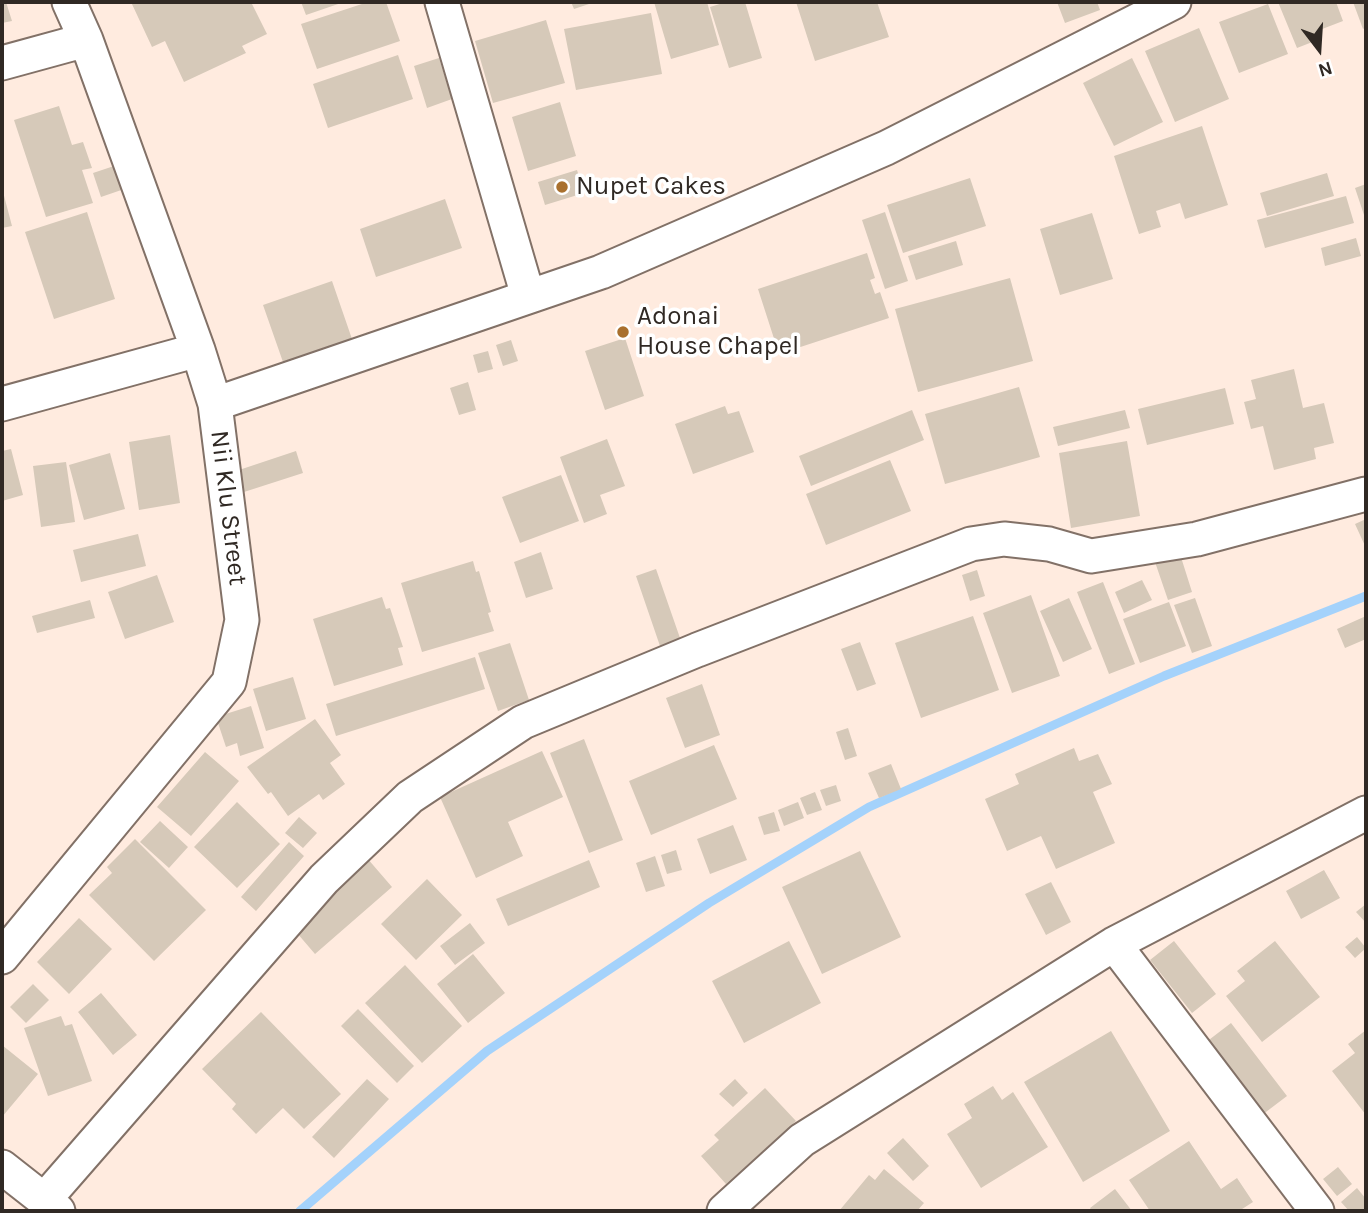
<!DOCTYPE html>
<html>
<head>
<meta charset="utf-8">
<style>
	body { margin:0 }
	#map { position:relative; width:1368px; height:1213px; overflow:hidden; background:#ffebdf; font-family:Karla,sans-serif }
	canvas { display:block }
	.frame { position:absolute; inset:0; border:4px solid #302924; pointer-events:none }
	.north { position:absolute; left:1284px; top:14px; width:70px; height:70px; -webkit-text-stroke:5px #fff; paint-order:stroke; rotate:163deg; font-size:19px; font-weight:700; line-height:28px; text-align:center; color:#302924 }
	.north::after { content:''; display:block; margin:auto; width:24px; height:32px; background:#302924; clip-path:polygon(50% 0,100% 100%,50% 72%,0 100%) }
</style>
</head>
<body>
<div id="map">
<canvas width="1368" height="1213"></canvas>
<div class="frame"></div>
<div class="north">N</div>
</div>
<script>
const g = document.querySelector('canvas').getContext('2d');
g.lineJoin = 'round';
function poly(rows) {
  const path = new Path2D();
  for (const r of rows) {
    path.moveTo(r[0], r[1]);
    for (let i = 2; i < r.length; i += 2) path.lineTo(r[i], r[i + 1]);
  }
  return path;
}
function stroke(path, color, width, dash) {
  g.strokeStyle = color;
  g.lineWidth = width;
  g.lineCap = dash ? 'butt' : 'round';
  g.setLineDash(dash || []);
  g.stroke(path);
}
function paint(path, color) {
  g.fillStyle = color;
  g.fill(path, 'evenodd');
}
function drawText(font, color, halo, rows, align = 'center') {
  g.font = font + ' Karla,sans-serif';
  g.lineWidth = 7;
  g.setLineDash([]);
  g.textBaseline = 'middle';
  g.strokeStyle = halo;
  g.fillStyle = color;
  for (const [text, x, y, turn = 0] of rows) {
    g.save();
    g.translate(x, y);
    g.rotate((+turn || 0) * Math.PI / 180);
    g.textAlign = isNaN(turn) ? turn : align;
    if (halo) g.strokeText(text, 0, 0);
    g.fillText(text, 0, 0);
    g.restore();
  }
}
stroke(poly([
	[300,1211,487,1051,709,903,869,807,1164,676,1366,596]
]), '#a4d2fb', 9);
paint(poly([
	[2,2,6,2,12,21,2,23],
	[131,2,251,2,267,34,242,46,246,53,184,82,165,41,152,47],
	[301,2,344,2,306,15],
	[368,2,386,2,400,41,317,69,301,24],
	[571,2,595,2,574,9],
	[654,2,707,2,719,45,671,59],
	[726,2,745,2,762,58,729,68,710,7],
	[796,2,877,2,889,37,815,61],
	[1057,2,1097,2,1100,10,1065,23],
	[1278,2,1336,2,1343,21,1317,31,1320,39,1297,48],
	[1353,2,1366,2,1366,27,1363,29],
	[1268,4,1288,54,1239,73,1219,22],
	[651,13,662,74,576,90,564,29],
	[546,20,565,83,493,103,475,41],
	[1199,28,1229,99,1175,122,1145,51],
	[398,55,413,99,328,128,313,84],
	[439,58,452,99,427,108,414,66],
	[1132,58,1163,122,1114,146,1083,83],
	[560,102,576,156,528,171,512,117],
	[59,106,72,145,83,142,92,168,82,170,93,203,46,217,14,120],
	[1202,126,1228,205,1185,219,1180,203,1156,211,1161,227,1139,234,1114,156],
	[123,163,130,187,101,197,93,173],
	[577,170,584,193,545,205,538,182],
	[1327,173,1334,196,1267,216,1260,193],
	[970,178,986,226,903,253,887,205],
	[1366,184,1366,221,1355,188],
	[2,188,12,226,2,228],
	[1346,196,1354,223,1265,248,1257,220],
	[445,199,462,248,376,277,360,229],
	[87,212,115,299,54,319,25,232],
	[885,212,908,281,885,289,862,220],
	[1092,213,1113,279,1060,295,1040,229],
	[1356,238,1361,256,1325,266,1321,248],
	[956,241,963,265,916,280,908,256],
	[867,253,875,278,870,280,875,294,880,292,889,318,779,354,758,289],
	[1010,278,1033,361,918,392,895,309],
	[332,281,352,339,283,362,263,305],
	[625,338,644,396,605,410,585,351],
	[511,340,518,361,503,366,496,345],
	[488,351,493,369,478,373,473,355],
	[1294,369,1303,408,1324,403,1334,443,1314,448,1316,459,1274,470,1263,426,1251,429,1244,402,1256,399,1251,380],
	[468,382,476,410,459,415,450,388],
	[1019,387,1040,457,945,484,925,414],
	[1225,388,1234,424,1147,445,1138,409],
	[725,406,728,414,739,411,754,452,693,474,675,424],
	[912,410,924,440,811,486,799,456],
	[1125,410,1130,428,1058,446,1053,427],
	[170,435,180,503,139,510,129,442],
	[607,439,625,486,600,495,607,514,584,523,560,457],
	[1127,441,1140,516,1071,528,1059,453],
	[11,449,23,495,2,501,2,451],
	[296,451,303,473,244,492,236,471],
	[110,453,125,509,84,520,69,465],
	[890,460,911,511,826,545,806,494],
	[66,462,75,522,41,527,33,466],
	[561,475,579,521,520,543,502,497],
	[1366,519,1366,548,1355,524],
	[138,534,146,566,81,582,73,550],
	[541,552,553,589,526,598,514,562],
	[1180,554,1192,592,1168,600,1155,562],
	[473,561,476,572,479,571,491,612,488,613,494,631,422,652,401,583],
	[656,569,680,638,660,646,636,576],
	[977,570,985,596,970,601,962,575],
	[157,575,174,622,125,639,108,592],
	[1142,580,1152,600,1124,613,1115,592],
	[1103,582,1135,664,1109,674,1077,592],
	[1031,595,1060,676,1012,693,983,613],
	[382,597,386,609,390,608,403,647,398,648,403,665,334,686,313,619],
	[1069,598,1092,649,1063,662,1040,611],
	[1195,598,1212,646,1192,653,1174,605],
	[90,600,95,618,37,633,32,616],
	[1169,602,1186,646,1140,663,1123,619],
	[973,616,999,690,921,718,895,643],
	[1366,616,1366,639,1345,648,1337,629],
	[860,642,876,684,857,691,841,649],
	[510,643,529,700,498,711,478,653],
	[475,657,485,689,336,736,326,704],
	[293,677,306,719,266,731,253,689],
	[702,684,720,735,685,748,666,698],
	[251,706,264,748,240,756,237,743,226,747,216,717],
	[315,719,341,755,330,763,345,784,323,800,319,794,288,816,271,792,268,794,247,767],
	[848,728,857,756,845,760,836,732],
	[584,739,623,840,589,853,550,753],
	[714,745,737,799,651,835,629,781],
	[1074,748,1079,761,1098,754,1112,784,1093,792,1115,843,1056,869,1041,836,1007,851,985,799,1019,784,1015,774],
	[542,751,563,797,508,822,523,856,476,878,440,797],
	[205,752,239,781,191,836,157,807],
	[891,764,901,789,879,798,868,773],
	[836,785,841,801,826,806,820,790],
	[815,792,822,810,807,815,800,798],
	[237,802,280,844,237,888,194,847],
	[798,802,804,818,784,826,778,810],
	[774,812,780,831,764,835,758,817],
	[299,817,317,833,303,848,285,833],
	[160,821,188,847,169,868,140,842],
	[733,825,747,860,710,874,697,839],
	[135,839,206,910,154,961,89,895,112,873,107,867],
	[289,842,304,856,256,911,241,897],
	[676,850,682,870,667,874,661,855],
	[860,851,901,937,822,974,782,887],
	[655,856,665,886,646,892,636,863],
	[367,858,392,887,315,954,291,926],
	[589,860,600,887,508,926,496,899],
	[1324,870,1340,898,1301,919,1286,891],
	[427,879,462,915,416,960,381,924],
	[1051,882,1071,922,1046,935,1025,894],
	[1366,904,1366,923,1356,912],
	[79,918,112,949,69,994,37,962],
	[470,923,485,943,455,965,440,946],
	[1357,937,1366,948,1355,958,1345,947],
	[789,941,821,1003,744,1043,712,981],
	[1174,941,1216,994,1192,1013,1150,960],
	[1275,941,1320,997,1262,1042,1226,996,1245,981,1237,971],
	[473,954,505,993,468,1023,437,984],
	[405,965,462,1026,422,1063,365,1003],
	[33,984,49,1000,26,1023,10,1007],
	[101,993,137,1035,113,1055,78,1012],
	[358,1009,414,1066,397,1083,341,1026],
	[261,1012,341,1094,304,1129,283,1108,256,1134,232,1109,236,1104,202,1069],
	[61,1016,65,1026,72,1024,92,1081,48,1096,24,1028],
	[1231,1023,1287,1096,1258,1118,1201,1046],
	[1366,1030,1366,1115,1332,1071,1355,1053,1348,1044],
	[1111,1031,1170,1131,1083,1182,1024,1082],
	[2,1045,38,1074,2,1117],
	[367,1079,389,1099,334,1158,312,1137],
	[735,1079,748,1093,733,1107,719,1094],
	[993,1086,1002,1100,1013,1092,1048,1147,981,1188,947,1134,972,1118,964,1104],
	[765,1088,796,1121,726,1184,701,1156,719,1140,714,1135],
	[903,1138,929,1166,913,1181,887,1153],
	[1189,1141,1221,1189,1237,1178,1253,1202,1239,1211,1150,1211,1129,1180],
	[1338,1167,1352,1184,1337,1196,1323,1179],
	[884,1169,924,1203,917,1211,839,1211,869,1175,875,1180],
	[1357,1188,1366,1199,1366,1208,1363,1211,1349,1211,1341,1202],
	[1115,1189,1132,1211,1092,1211,1090,1208]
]), '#d6c9b9');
const minor = poly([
	[442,2,528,296],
	[2,63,86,40],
	[2,404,198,350],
	[215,404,601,272,886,148,1174,2],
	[1114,944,1317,1211],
	[2,957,229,682,242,620,215,404,198,350,86,40,69,2],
	[2,1167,58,1211],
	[45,1199,324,879,410,797,523,722,697,650,971,544,1004,539,1049,544,1091,556,1197,539,1366,494],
	[724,1211,802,1140,1114,944,1366,813]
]);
stroke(minor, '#827167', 37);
stroke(minor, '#fff', 33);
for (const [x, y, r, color] of [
	[562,187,7,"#a9702e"],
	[623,332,7,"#a9702e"]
]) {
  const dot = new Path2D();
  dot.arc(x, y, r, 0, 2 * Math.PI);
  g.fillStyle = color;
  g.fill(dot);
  stroke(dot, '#fff', 2.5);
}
drawText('26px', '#302924', '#fff', [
	["Nupet Cakes",576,187],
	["Adonai",637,317],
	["House Chapel",637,347]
], 'left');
drawText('26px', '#302924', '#fff', [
	["Nii Klu Street",228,508,83]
]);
</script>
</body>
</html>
